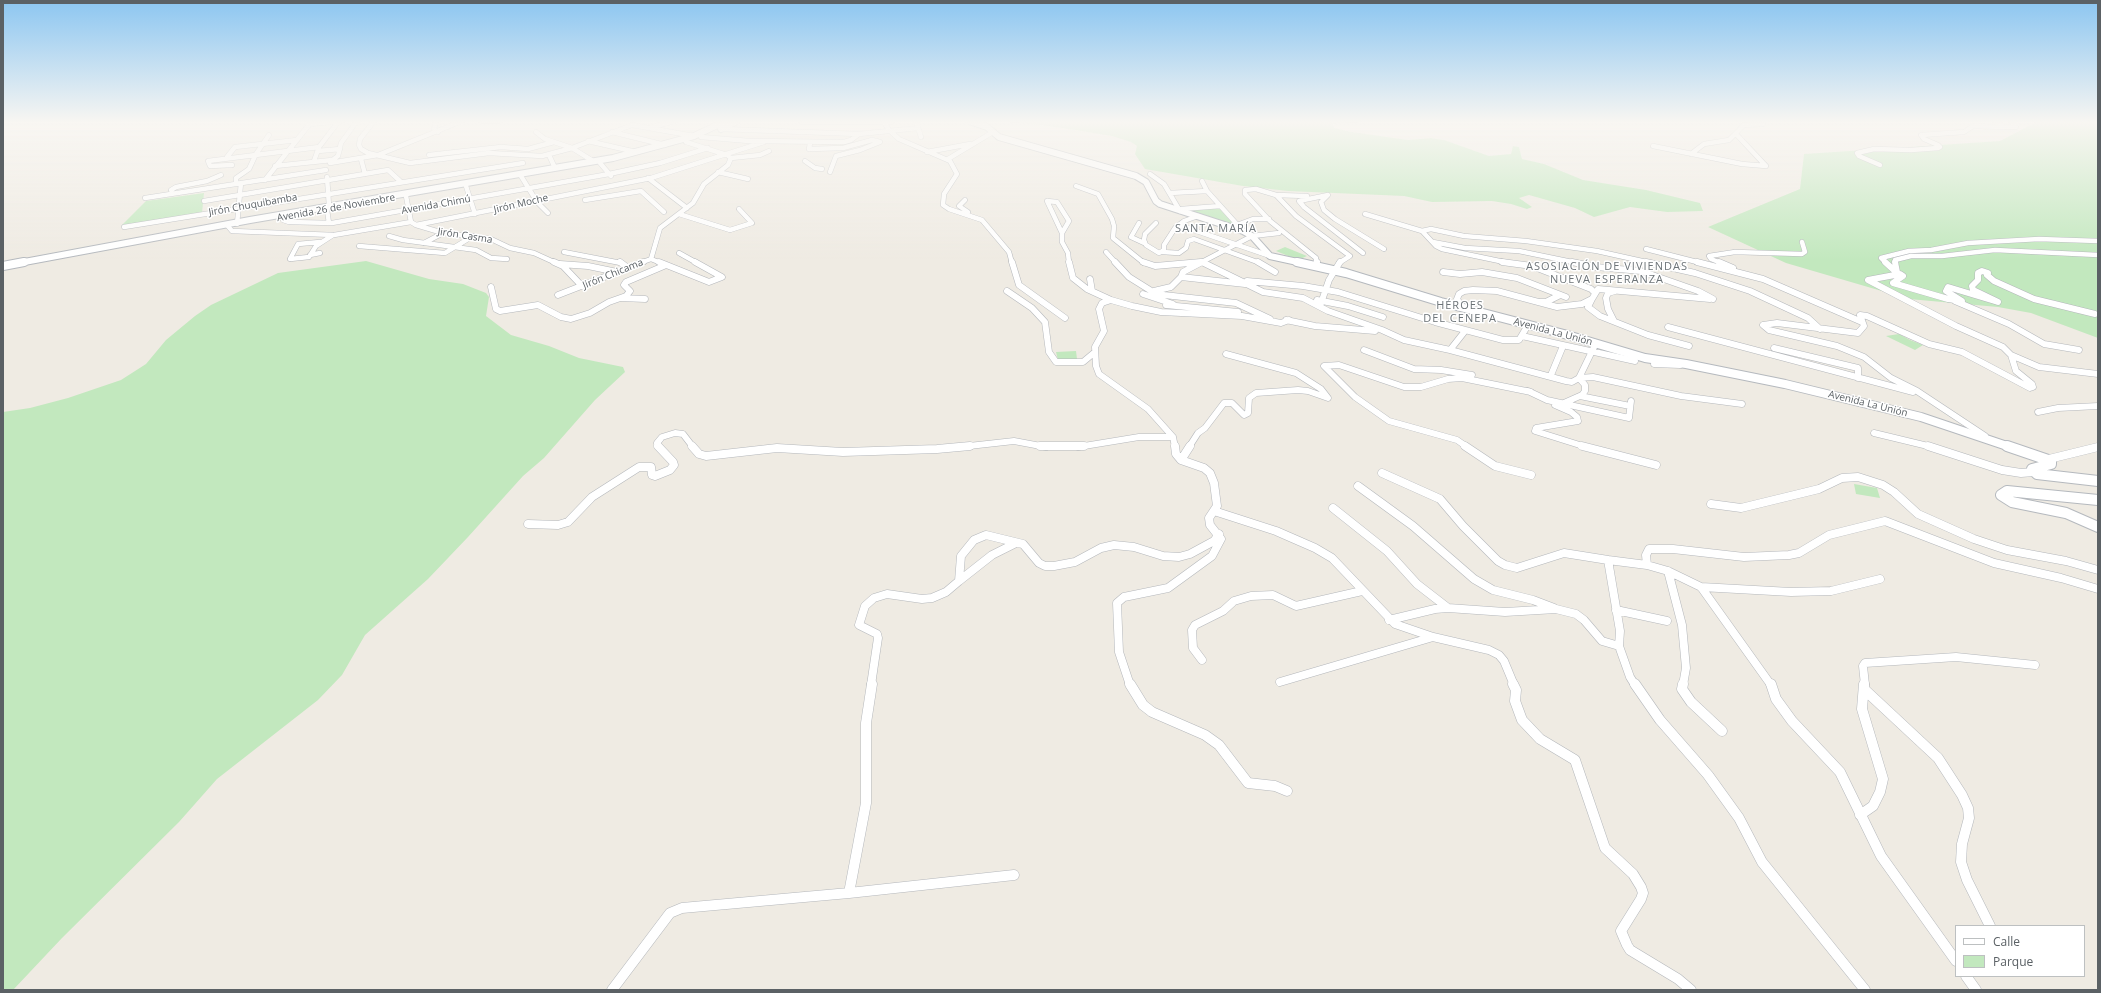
<!DOCTYPE html>
<html>
<head>
<meta charset="utf-8">
<style>
	body { margin:0 }
	#map { position:relative; width:2101px; height:993px; overflow:hidden; background:#efebe3; font-family:"Open Sans",sans-serif }
	canvas { display:block }
	.frame { position:absolute; inset:0; border:4px solid #5b6165; pointer-events:none }
	.legend { position:absolute; left:1955px; top:925px; width:130px; height:52px; box-sizing:border-box; background:#fff; border:1px solid #bdc0c1; margin:0; padding:5px 7px; list-style:none; font-size:12px; color:#5b6165 }
	.legend li { display:flex; align-items:center; gap:8px; height:20px }
	.legend b { width:20px; border:1px solid #bdc0c1 }
</style>
</head>
<body>
<div id="map">
<canvas width="2101" height="993"></canvas>
<div class="frame"></div>
<ul class="legend">
<li><b style="height:5px;background:#fff"></b>Calle</li>
<li><b style="height:11px;background:#c2e8be"></b>Parque</li>
</ul>
</div>
<script>
const g = document.querySelector('canvas').getContext('2d');
g.lineJoin = 'round';
function paint(path, color) {
  g.fillStyle = color;
  g.fill(path, 'evenodd');
}
function poly(rows) {
  const path = new Path2D();
  for (const r of rows) {
    path.moveTo(r[0], r[1]);
    for (let i = 2; i < r.length; i += 2) path.lineTo(r[i], r[i + 1]);
  }
  return path;
}
function stroke(path, color, width, dash) {
  g.strokeStyle = color;
  g.lineWidth = width;
  g.lineCap = dash ? 'butt' : 'round';
  g.setLineDash(dash || []);
  g.stroke(path);
}
function drawText(font, color, halo, rows, align = 'center') {
  g.font = font + ' "Open Sans",sans-serif';
  g.lineWidth = 3;
  g.setLineDash([]);
  g.textBaseline = 'middle';
  g.strokeStyle = halo;
  g.fillStyle = color;
  for (const [text, x, y, turn = 0] of rows) {
    g.save();
    g.translate(x, y);
    g.rotate((+turn || 0) * Math.PI / 180);
    g.textAlign = isNaN(turn) ? turn : align;
    if (halo) g.strokeText(text, 0, 0);
    g.fillText(text, 0, 0);
    g.restore();
  }
}
paint(poly([
	[999,121,1372,121,1333,124,1334,128,1352,132,1408,140,1431,138,1444,140,1489,156,1511,154,1513,146,1519,147,1522,159,1544,164,1583,180,1646,190,1700,203,1703,211,1667,212,1630,207,1594,217,1575,208,1529,195,1519,198,1532,207,1527,209,1511,204,1492,201,1432,202,1404,196,1288,191,1243,186,1145,169,1135,154,1137,146,1131,142,1112,136,1050,126],
	[2038,121,2098,121,2098,338,2031,313,1998,307,1909,299,1786,263,1708,227,1800,189,1804,154,2000,141],
	[204,193,202,213,122,225,146,201],
	[1219,208,1235,226,1186,210],
	[1285,247,1307,256,1298,260,1276,251],
	[366,261,429,279,463,284,486,293,489,297,486,316,511,335,549,346,579,358,623,367,625,372,595,400,544,458,523,476,468,537,428,579,365,635,342,675,318,700,217,779,179,822,62,938,13,990,3,990,3,412,30,408,68,398,121,380,146,364,166,340,195,316,211,305,278,273],
	[1899,334,1910,340,1923,345,1915,350,1886,336],
	[1076,351,1077,359,1058,360,1056,352],
	[1854,484,1877,488,1880,498,1856,494]
]), '#c2e8be');
const streetFar3 = poly([
	[374,121,360,139,359,145,361,149,368,153,410,163,489,153,542,156,572,148,632,125,694,136],
	[436,121,434,129,438,132],
	[481,121,500,121],
	[916,121,921,137],
	[1995,121,2004,127,2016,127,2011,121],
	[884,122,889,130,899,139,950,161,957,174,944,194,943,205,949,209,982,220,1009,252,1012,263],
	[310,124,342,121],
	[652,127,675,121],
	[722,129,859,134,918,128],
	[536,132,545,139,572,148,593,161],
	[612,132,665,145],
	[1736,134,1766,166],
	[701,137,749,141,844,142,851,140,859,134],
	[588,141,636,152],
	[810,143,809,149,843,148,872,140,880,142,860,150,836,156,830,172],
	[1653,146,1742,164,1766,166],
	[318,151,340,149],
	[927,152,970,144],
	[1691,154,1704,144,1729,140,1744,125,1763,124,1763,121],
	[429,155,501,147,528,149,554,142],
	[549,155,555,168],
	[227,157,235,147,297,140],
	[731,158,760,155,769,151],
	[361,159,365,174],
	[948,159,993,132],
	[314,161,319,147,339,121],
	[331,161,338,156,341,143,357,121],
	[805,161,815,168,822,169],
	[330,163,378,155,462,121],
	[600,163,611,176],
	[232,165,210,166,208,161,319,147],
	[1880,165,1859,156,1857,153,1874,149,1911,150,1938,148,1940,147,1938,145,1924,139,1921,135,1964,132,1973,126,2004,127],
	[275,166,332,160],
	[718,172,748,179],
	[1150,174,1164,184,1180,211],
	[521,176,537,202,548,213],
	[327,177,329,206],
	[648,178,687,208],
	[265,180,312,121],
	[1202,181,1207,191,1243,231],
	[236,184,236,178,249,169,256,154,269,135],
	[466,186,475,214],
	[1076,186,1098,194,1112,219,1114,226,1113,238,1144,263],
	[171,190,176,187,207,181,221,175],
	[1170,193,1207,191],
	[1276,195,1307,196],
	[406,196,411,222,416,225,443,233,491,239,510,248,534,253,556,263],
	[145,198,326,170],
	[585,200,641,191,664,212],
	[965,200,959,206,968,212],
	[204,201,388,170,400,181],
	[1047,201,1057,202,1069,221,1062,233,1047,201],
	[1181,209,1220,206],
	[327,210,329,223],
	[679,214,730,230,752,223,739,209],
	[1365,214,1422,231,1436,246,1442,249,1509,263],
	[282,217,283,220,289,222,332,223,609,174,660,163,708,148],
	[1139,223,1131,237,1144,243],
	[1156,223,1145,234,1144,240,1146,245,1159,253,1164,250,1164,245,1175,228,1184,221,1198,216],
	[237,224,241,183],
	[227,225,232,231,334,235,411,222],
	[416,225,651,178,764,142],
	[1179,225,1270,256],
	[1237,225,1253,219,1269,219],
	[124,227,523,163],
	[1422,231,1431,229,1464,236,1526,241,1597,251,1651,263],
	[1062,233,1062,242,1068,253,1069,263],
	[389,236,403,240,476,250,491,258,507,259],
	[1433,242,1465,248,1519,251,1577,263],
	[424,243,443,233],
	[359,246,445,253,473,236],
	[1646,249,1701,263],
	[564,252,621,263],
	[1106,252,1116,263],
	[1162,252,1179,253,1186,248,1188,241,1194,239,1260,263],
	[679,253,697,263],
	[1363,253,1304,207,1299,201,1328,195,1321,202,1324,210,1335,219,1384,249],
	[310,255,320,253],
	[290,259,309,257,316,246,333,235],
	[290,259,298,244,320,242],
	[651,259,661,263],
	[640,263,651,259,660,228,693,203,704,184,728,165,731,158,727,155,686,142],
	[1189,263,1204,263],
	[1200,263,1252,236,1279,233],
	[1316,263,1316,258,1270,221,1245,194,1245,190,1256,189,1276,195,1296,216,1350,256,1339,263],
	[1721,263,1711,259,1709,256,1735,252,1802,254,1805,252,1802,242],
	[1886,263,1881,258,1909,251,1931,250,1968,243,2039,239,2098,241],
	[1896,263,1895,260,1911,256,1942,256,1995,250,2098,255]
]);
const streetFar2 = poly([
	[554,262,563,266,582,286],
	[620,262,628,268],
	[659,262,709,282,722,277,695,262],
	[1012,262,1019,285,1065,318],
	[1069,262,1073,278,1087,289,1111,300,1132,306,1161,312,1242,316,1281,323,1289,320],
	[1115,262,1129,277,1153,292,1164,295,1236,303,1270,319],
	[1143,262,1155,266,1201,262],
	[1202,262,1263,292,1303,298,1328,311,1382,330,1404,340,1450,350,1566,381,1572,382,1579,378,1596,343],
	[1258,262,1275,272],
	[1502,262,1532,266,1591,289,1595,293],
	[1572,262,1596,267,1641,271,1698,291,1713,299],
	[1646,262,1695,273,1750,291,1808,318,1820,329],
	[1697,262,1763,279,1862,322],
	[1719,262,1733,268],
	[1885,262,1896,272],
	[1895,262,1897,272],
	[560,264,588,266,617,272],
	[1315,266,1317,262],
	[1443,272,1460,274,1482,272,1517,278,1566,297],
	[1181,277,1245,284],
	[1090,279,1092,291],
	[1247,281,1303,286,1338,292,1435,322,1503,340,1519,340,1528,325],
	[491,287,496,309,500,311,538,305,561,317,571,319,590,313,609,302,626,296,630,291,624,285,626,282,666,265],
	[1007,291,1032,308,1045,322,1049,352,1056,362,1083,362,1095,352],
	[1154,291,1171,287,1181,277,1183,272,1202,262],
	[1143,294,1173,304],
	[558,295,643,262],
	[621,298,645,299],
	[1592,299,1588,307,1600,316,1648,335,1689,346],
	[1111,300,1102,303,1099,309,1104,331,1095,347,1096,366,1099,374,1148,409,1173,437,1175,447],
	[1317,300,1348,306,1383,317],
	[1955,301,2009,324,2044,344,2079,350],
	[1540,302,1546,302,1560,295],
	[1166,305,1238,312],
	[1320,306,1329,280,1340,262],
	[1462,307,1457,299,1459,294,1464,291,1473,290,1497,291,1557,307,1582,304,1592,299,1598,289,1710,299],
	[1286,320,1315,326,1375,331],
	[1614,321,1608,309,1606,298,1608,293,1615,291],
	[1668,327,1913,392],
	[1522,336,1635,361],
	[1774,348,1858,368,1858,378],
	[1364,350,1414,369,1441,370,1472,375],
	[1450,350,1465,331],
	[2011,355,2039,367,2098,374],
	[1654,364,1680,365],
	[1551,375,1563,346],
	[1579,378,1593,377,1681,396,1742,404],
	[1528,391,1547,400,1629,418,1631,401],
	[1580,396,1630,406],
	[1564,403,1582,395,1585,391,1585,385,1579,378],
	[1555,405,1571,412,1577,417,1578,421,1536,428,1535,431,1586,447],
	[2038,412,2058,408,2098,406],
	[1874,433,1932,447],
	[1985,436,1917,391,1891,378,1864,357,1837,346,1769,330,1763,325,1777,323,1858,333,1864,326,1860,315,1867,316,1929,344,1962,352,2030,388,2033,387,2032,384,2016,371,2011,355,2003,347,1956,326,1868,280,1900,274,1903,276,1893,283,1948,299,1962,301,1946,291,1948,287,1998,302,1973,290,1972,286,1978,280,1978,273,1982,271,1988,273,1987,275,1994,281,2034,299,2095,314],
	[659,447,657,443,662,437,675,433,683,434,693,447],
	[960,447,1014,441,1046,447],
	[1078,447,1139,437,1173,437],
	[1189,447,1198,433,1205,428,1224,403,1232,403,1244,415,1248,413,1249,398,1256,393,1298,390,1308,391,1328,398,1321,389,1296,373,1226,354],
	[1467,447,1457,440,1389,421,1355,397,1324,366,1339,365,1404,387,1421,387,1448,379,1462,378,1531,392]
]);
const streetFar1 = poly([
	[692,446,699,454,706,456,777,448,843,452,937,449,970,446],
	[1040,446,1084,446],
	[1465,446,1495,466,1531,475],
	[1582,446,1656,465],
	[1928,446,2002,470,2021,473,2034,472],
	[2049,459,2098,447],
	[1181,460,1190,446],
	[1382,473,1440,499,1463,526,1498,561,1505,565,1517,568,1564,553,1608,560],
	[1358,486,1413,526,1474,579,1493,590,1533,600,1554,608],
	[1711,504,1741,508,1819,489,1842,478,1858,477,1883,485,1894,492,1918,514,1974,539,2007,550,2066,561,2098,570],
	[1333,508,1387,551,1417,584,1448,608],
	[1214,511,1276,531,1315,548,1332,558,1395,624,1433,637,1489,650,1499,655,1504,661,1514,685],
	[528,524,558,525,568,522,592,497,639,467,651,467,652,475,655,476,670,470,674,465,673,462,658,446],
	[1647,565,1646,555,1649,549,1673,549,1744,557,1789,555,1799,553,1829,535,1885,521,1994,563,2061,578,2098,589],
	[1668,571,1682,625,1686,668,1683,685],
	[959,581,992,555,1016,543],
	[1701,587,1791,592,1831,591,1880,579],
	[1616,610,1667,621],
	[1389,620,1435,609,1448,608,1505,612,1556,609,1576,614,1584,620,1602,641,1619,646],
	[1202,660,1193,648,1192,630,1195,625,1223,611,1234,601,1251,596,1273,595,1296,606,1362,591],
	[1280,682,1433,637],
	[871,685,878,638,877,634,859,625,865,606,874,598,887,594,922,599,932,598,946,592,959,581,961,556,974,540,986,535,1023,544,1039,563,1045,566,1054,566,1075,562,1101,548,1114,545,1134,547,1163,556,1179,557,1190,554,1214,541,1219,534],
	[1130,685,1119,652,1117,603,1124,597,1168,588,1212,556,1221,539,1210,525,1209,518,1217,506,1214,483,1210,473,1204,468,1181,460,1176,454,1175,446],
	[1635,685,1630,677,1619,646,1620,631,1608,560,1647,565,1668,571,1701,587,1771,685],
	[1865,685,1863,666,1865,663,1956,657,2035,665]
]);
const street = poly([
	[1130,684,1143,705,1152,712,1205,735,1219,745,1248,783,1275,786,1287,791],
	[1513,684,1516,690,1515,701,1522,720,1540,739,1575,760,1605,848,1633,874,1641,887,1643,893,1641,899,1621,931,1627,945,1630,950,1678,979,1691,990],
	[1635,684,1660,720,1708,775,1739,818,1762,862,1865,990],
	[1683,684,1682,689,1691,702,1722,731],
	[1771,684,1776,699,1792,721,1840,772,1881,856,1956,961],
	[1865,690,1938,758,1962,795,1968,808,1969,818,1962,844,1961,862,1967,880,1990,926],
	[1860,815,1873,806,1880,792,1883,779,1862,709,1864,684],
	[849,893,1014,875],
	[1966,976,1976,990],
	[612,990,670,913,682,908,849,893,866,803,866,723,872,684]
]);
const secondaryFar2 = poly([
	[802,121,891,121],
	[969,121,987,127,999,137,1136,176,1146,182,1156,201,1160,204,1243,231,1252,236,1270,256,1302,263],
	[721,129,737,121],
	[19,263,250,220,613,158,694,136,726,121]
]);
const secondaryFar1 = poly([
	[1297,262,1346,273,1441,302,1564,334,1645,358,1686,364,1785,384,1921,417,2010,447],
	[3,266,24,262]
]);
const secondary = poly([
	[2007,446,2051,461,2051,464,2032,469,2037,474,2098,481],
	[2098,500,2007,491,2001,495,2012,502,2066,513,2098,527]
]);
stroke(streetFar3, '#b4b7bb', 5.5);
stroke(streetFar2, '#b4b7bb', 7);
stroke(streetFar1, '#b4b7bb', 9);
stroke(street, '#b4b7bb', 11);
stroke(secondaryFar2, '#b5b9be', 8);
stroke(secondaryFar1, '#b5b9be', 10);
stroke(secondary, '#b5b9be', 12);
stroke(streetFar3, '#fff', 4.5);
stroke(streetFar2, '#fff', 6);
stroke(streetFar1, '#fff', 8);
stroke(street, '#fff', 10);
stroke(secondaryFar2, '#fff', 6);
stroke(secondaryFar1, '#fff', 8);
stroke(secondary, '#fff', 10);
const sky = g.createLinearGradient(0, 0, 0, 260);
sky.addColorStop(0, '#8cc6f1');
sky.addColorStop(0.47, '#f8f6f2');
sky.addColorStop(1, '#f8f6f200');
g.fillStyle = sky;
g.fillRect(0, 0, 2101, 260);
drawText('10px', '#5b6165', '#fff', [
	["Jirón Moche",521,204,-13],
	["Jirón Chuquibamba",253,205,-10],
	["Avenida Chimú",436,205,-10],
	["Avenida 26 de Noviembre",336,208,-10],
	["Jirón Casma",465,236,9],
	["Jirón Chicama",613,274,-22],
	["Avenida La Unión",1553,332,15],
	["Avenida La Unión",1868,404,14]
]);
g.letterSpacing = '1px';
drawText('11px', '#6c7377', '#fff', [
	["SANTA MARÍA",1216,229],
	["ASOSIACIÓN DE VIVIENDAS",1607,267],
	["NUEVA ESPERANZA",1607,280],
	["HÉROES",1460,306],
	["DEL CENEPA",1460,319]
]);
g.letterSpacing = '0px';
</script>
</body>
</html>
